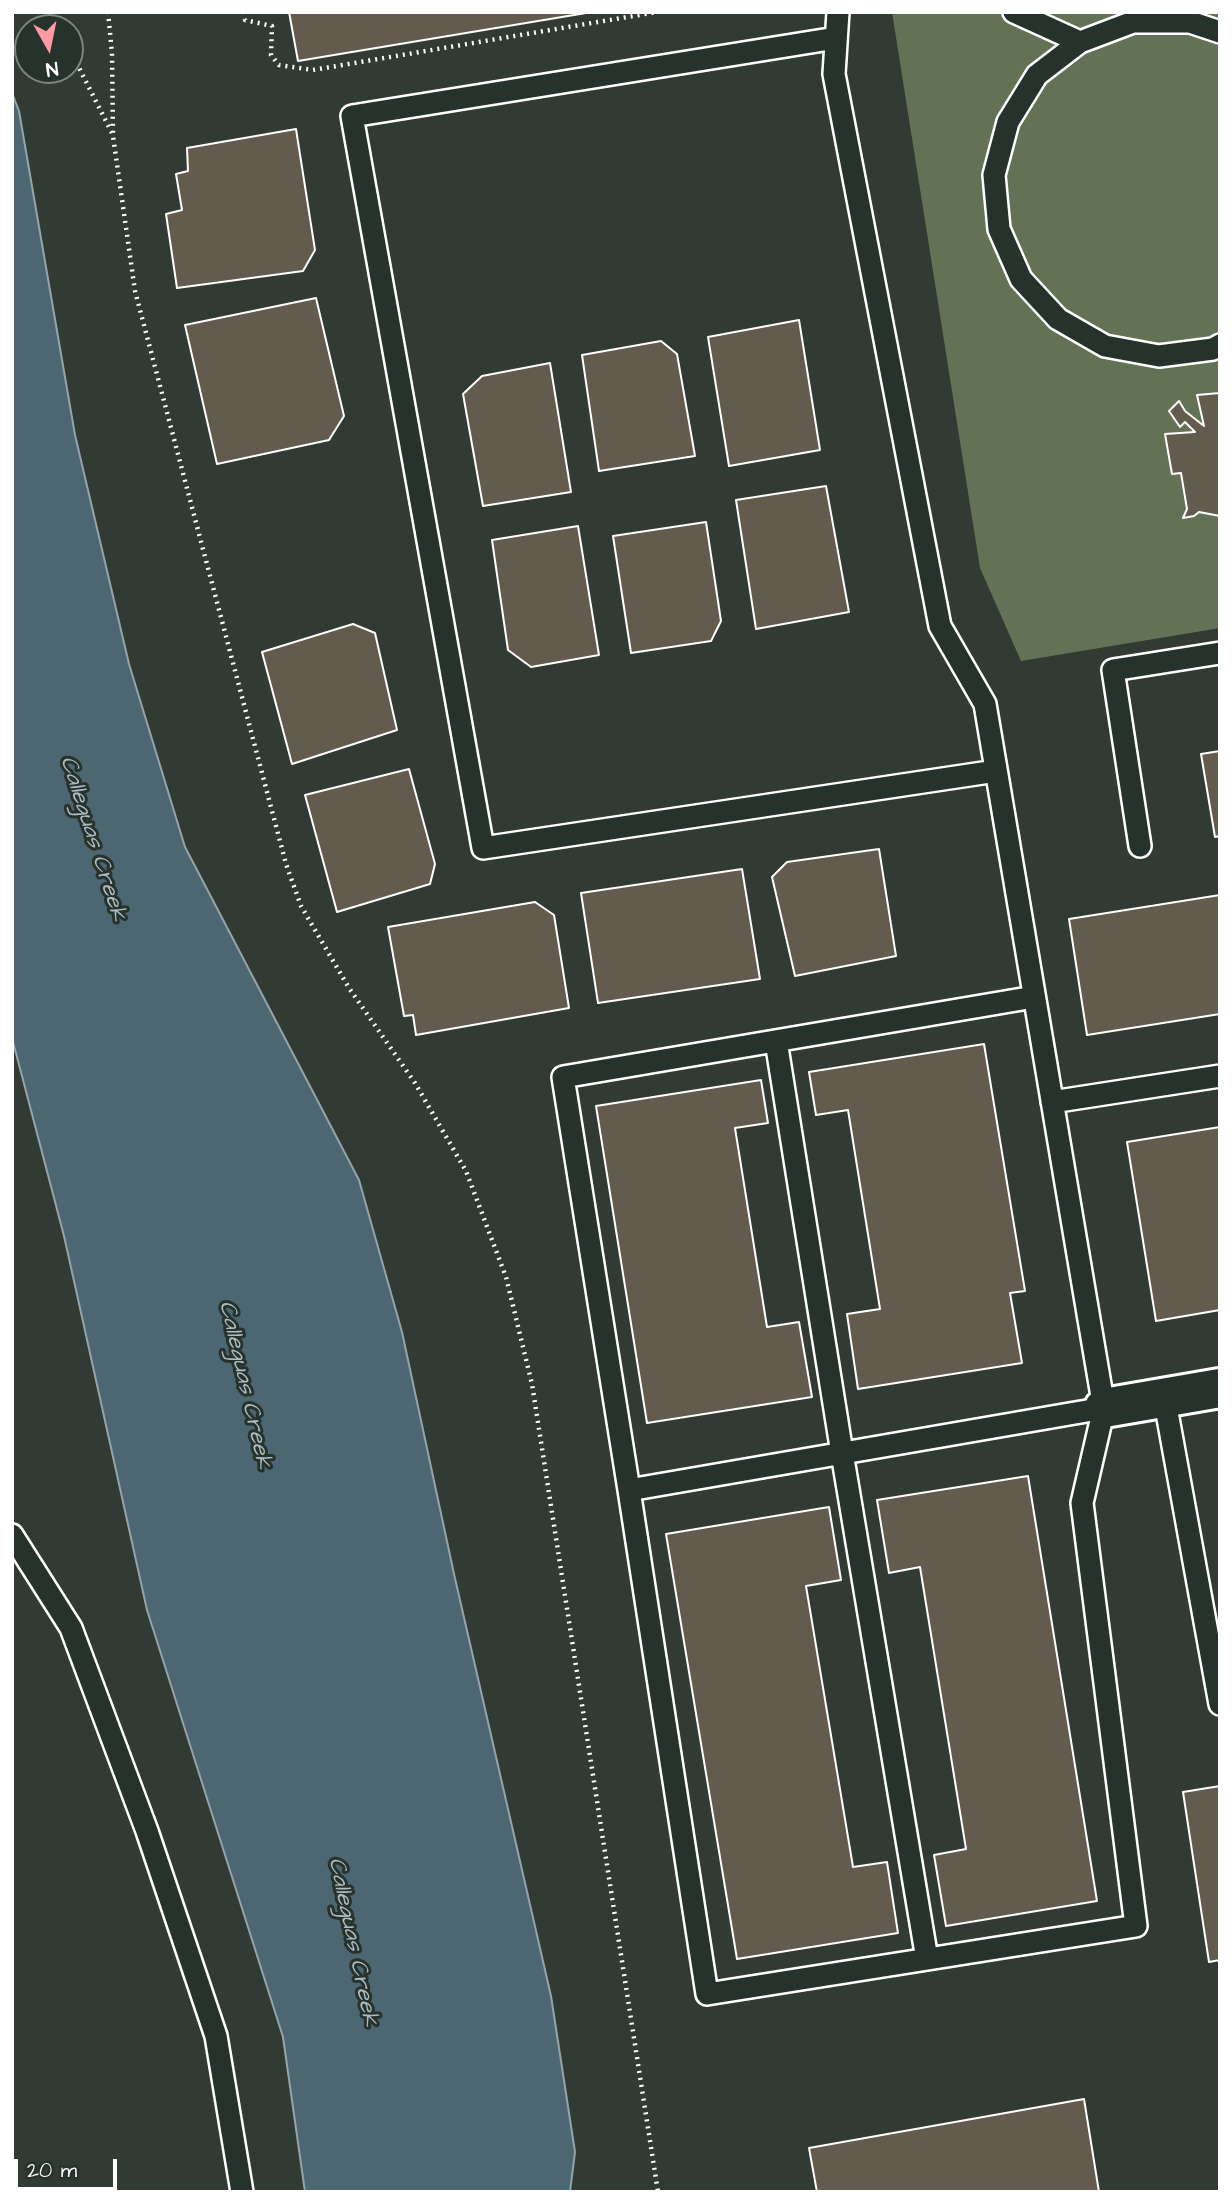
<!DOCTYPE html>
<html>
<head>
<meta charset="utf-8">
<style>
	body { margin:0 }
	#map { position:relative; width:1232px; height:2204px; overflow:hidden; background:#323b33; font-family:"Architects Daughter",sans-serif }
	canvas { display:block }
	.frame { position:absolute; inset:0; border:14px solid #fff; pointer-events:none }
	.north { position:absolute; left:14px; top:14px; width:70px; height:70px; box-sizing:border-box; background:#26332d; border:2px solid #7d8581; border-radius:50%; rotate:171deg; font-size:19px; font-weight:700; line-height:28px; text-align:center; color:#fff }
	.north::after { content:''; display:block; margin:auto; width:24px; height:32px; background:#ff9aa2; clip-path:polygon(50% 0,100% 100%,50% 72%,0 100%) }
	.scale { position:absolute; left:14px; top:2159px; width:103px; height:32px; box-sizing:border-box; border:4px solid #fff; border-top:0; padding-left:9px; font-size:21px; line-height:24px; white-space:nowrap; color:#fff; -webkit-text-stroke:5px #26332d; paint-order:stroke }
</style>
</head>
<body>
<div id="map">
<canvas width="1232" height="2204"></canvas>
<div class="frame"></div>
<div class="north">N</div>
<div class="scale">20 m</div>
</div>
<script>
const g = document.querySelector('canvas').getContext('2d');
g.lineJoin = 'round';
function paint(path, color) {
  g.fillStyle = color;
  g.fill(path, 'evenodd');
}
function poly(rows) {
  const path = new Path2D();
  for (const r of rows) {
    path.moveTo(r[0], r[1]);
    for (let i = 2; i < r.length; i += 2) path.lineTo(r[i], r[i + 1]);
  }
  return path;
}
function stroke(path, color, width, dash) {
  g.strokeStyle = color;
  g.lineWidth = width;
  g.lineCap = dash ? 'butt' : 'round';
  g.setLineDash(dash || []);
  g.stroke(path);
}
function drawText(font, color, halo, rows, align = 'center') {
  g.font = font + ' "Architects Daughter",sans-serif';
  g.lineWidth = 6;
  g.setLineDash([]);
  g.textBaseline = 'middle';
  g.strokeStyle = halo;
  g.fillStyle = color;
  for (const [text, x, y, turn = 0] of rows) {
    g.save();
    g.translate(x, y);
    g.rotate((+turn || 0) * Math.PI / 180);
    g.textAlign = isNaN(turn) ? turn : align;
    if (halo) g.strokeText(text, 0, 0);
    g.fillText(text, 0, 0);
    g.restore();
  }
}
paint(poly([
	[892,12,1220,12,1220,628,1021,661,980,568]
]), '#637254');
const water = poly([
	[12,93,19,111,75,435,129,664,185,847,359,1180,402,1332,454,1574,551,1996,575,2152,570,2192,305,2192,283,2037,147,1610,64,1236,12,1038,12,93]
]);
paint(water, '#4c6772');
stroke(water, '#94a4aa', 2);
const building = poly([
	[289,12,592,12,298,61,289,12],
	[296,129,315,250,303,271,177,288,166,214,182,210,176,174,188,171,187,148,296,129],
	[316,298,344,416,329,440,217,464,185,325,316,298],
	[799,320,820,450,729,466,708,337,799,320],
	[661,341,677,354,695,456,599,471,582,355,661,341],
	[550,363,571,492,483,506,463,394,482,376,550,363],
	[1220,393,1220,516,1199,512,1194,516,1183,518,1187,509,1181,473,1172,474,1165,434,1195,432,1185,422,1180,427,1169,411,1179,401,1185,411,1204,426,1197,395,1220,393],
	[826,486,849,612,756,629,736,500,826,486],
	[706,522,721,621,711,641,631,653,613,536,706,522],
	[578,526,599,655,531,667,508,650,492,540,578,526],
	[353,624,375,633,397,730,292,764,262,652,353,624],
	[1220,751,1220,836,1215,837,1201,754,1220,751],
	[409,769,435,864,430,884,337,912,305,795,409,769],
	[879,849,896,956,795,976,772,877,787,862,879,849],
	[742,869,760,979,598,1003,581,893,742,869],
	[1220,895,1220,1014,1087,1035,1069,919,1220,895],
	[535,902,554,915,569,1008,416,1035,413,1015,404,1016,388,927,535,902],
	[984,1044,1025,1291,1010,1293,1022,1363,858,1389,847,1314,880,1309,848,1110,816,1115,809,1072,984,1044],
	[761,1080,768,1123,735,1128,767,1327,799,1322,812,1397,647,1423,596,1106,761,1080],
	[1220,1127,1220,1310,1156,1321,1127,1142,1220,1127],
	[1028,1476,1097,1901,946,1926,934,1855,966,1849,920,1567,889,1573,877,1500,1028,1476],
	[829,1507,841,1580,806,1586,853,1867,887,1862,898,1933,737,1959,666,1534,829,1507],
	[1220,1786,1220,1960,1209,1962,1183,1792,1220,1786],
	[1084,2099,1099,2192,817,2192,809,2148,1084,2099]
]);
paint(building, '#635b4d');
stroke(building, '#fff', 2);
const service = poly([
	[1014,12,1080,42],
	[1220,32,1190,22,1133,22,1080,42,1037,75,1008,122,994,175,999,229,1021,279,1058,319,1105,346,1159,356,1213,349,1220,345],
	[836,38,352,116,483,848,996,771],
	[1140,846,1113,670,1220,653],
	[1034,997,563,1077,629,1490,1104,1408],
	[776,1041,842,1453,927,1959],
	[1052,1102,1220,1076],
	[1164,1396,1220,1704],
	[629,1490,707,1994,1136,1926,1082,1503,1104,1408,985,704,940,626,834,74,838,12],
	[12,1535,71,1628,147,1831,216,2036,242,2192]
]);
const minor = poly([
	[1104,1408,1220,1388]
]);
stroke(service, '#fff', 26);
stroke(minor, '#fff', 44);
stroke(poly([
	[52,12,59,28],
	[108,12,112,53,113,136,135,291,286,864,301,906,349,988,415,1083,466,1171,506,1277,532,1384,658,2192],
	[244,12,245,20,272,26,271,55,279,65,313,70,657,12],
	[70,50,113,135]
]), '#fff', 4.5, [2, 5]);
stroke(service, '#26332d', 21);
stroke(minor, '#26332d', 38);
drawText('italic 23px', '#aebbc0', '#26332d', [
	["Calleguas Creek",92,839,72],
	["Calleguas Creek",244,1385,77],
	["Calleguas Creek",352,1942,78]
]);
</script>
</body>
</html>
